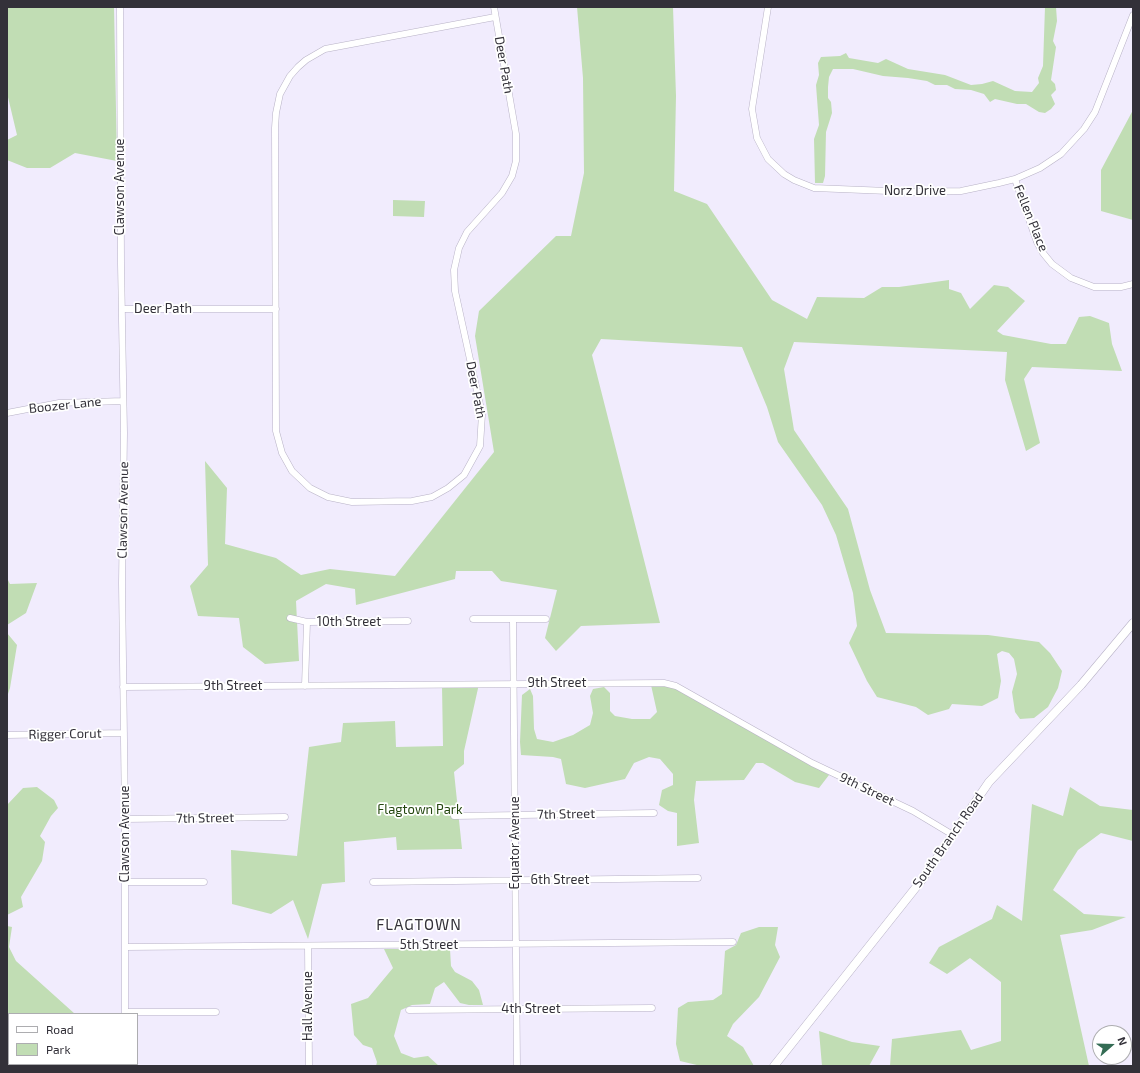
<!DOCTYPE html>
<html>
<head>
<meta charset="utf-8">
<style>
	body { margin:0 }
	#map { position:relative; width:1140px; height:1073px; overflow:hidden; background:#f1ecfd; font-family:"Exo 2",sans-serif }
	canvas { display:block }
	.frame { position:absolute; inset:0; border:8px solid #333139; pointer-events:none }
	.legend { position:absolute; left:8px; top:1013px; width:130px; height:52px; box-sizing:border-box; background:#fff; border:1px solid #adadb0; margin:0; padding:5px 7px; list-style:none; font-size:12px; color:#333139 }
	.legend li { display:flex; align-items:center; gap:8px; height:20px }
	.legend b { width:20px; border:1px solid #adadb0 }
	.north { position:absolute; left:1092px; top:1025px; width:40px; height:40px; box-sizing:border-box; background:#fff; border:1px solid #adadb0; border-radius:50%; rotate:70deg; font-size:11px; font-weight:700; line-height:16px; text-align:center; color:#333139 }
	.north::after { content:''; display:block; margin:auto; width:14px; height:18px; background:#346c54; clip-path:polygon(50% 0,100% 100%,50% 72%,0 100%) }
</style>
</head>
<body>
<div id="map">
<canvas width="1140" height="1073"></canvas>
<div class="frame"></div>
<ul class="legend">
<li><b style="height:5px;background:#fff"></b>Road</li>
<li><b style="height:11px;background:#c1ddb4"></b>Park</li>
</ul>
<div class="north">N</div>
</div>
<script>
const g = document.querySelector('canvas').getContext('2d');
g.lineJoin = 'round';
function paint(path, color) {
  g.fillStyle = color;
  g.fill(path, 'evenodd');
}
function poly(rows) {
  const path = new Path2D();
  for (const r of rows) {
    path.moveTo(r[0], r[1]);
    for (let i = 2; i < r.length; i += 2) path.lineTo(r[i], r[i + 1]);
  }
  return path;
}
function stroke(path, color, width, dash) {
  g.strokeStyle = color;
  g.lineWidth = width;
  g.lineCap = dash ? 'butt' : 'round';
  g.setLineDash(dash || []);
  g.stroke(path);
}
function drawText(font, color, halo, rows, align = 'center') {
  g.font = font + ' "Exo 2",sans-serif';
  g.lineWidth = 3.5;
  g.setLineDash([]);
  g.textBaseline = 'middle';
  g.strokeStyle = halo;
  g.fillStyle = color;
  for (const [text, x, y, turn = 0] of rows) {
    g.save();
    g.translate(x, y);
    g.rotate((+turn || 0) * Math.PI / 180);
    g.textAlign = isNaN(turn) ? turn : align;
    if (halo) g.strokeText(text, 0, 0);
    g.fillText(text, 0, 0);
    g.restore();
  }
}
paint(poly([
	[7,7,114,7,117,161,75,153,50,168,27,168,7,160,7,140,17,135,7,93],
	[577,7,673,7,676,96,674,191,707,204,772,300,807,319,817,297,864,298,882,287,899,287,949,280,949,289,961,293,970,309,994,285,1008,287,1025,301,997,331,1003,335,1051,344,1066,344,1079,317,1090,316,1109,323,1112,344,1122,371,1032,367,1024,379,1040,443,1026,451,1005,380,1007,352,794,342,784,369,794,430,848,509,870,590,886,633,988,635,1039,642,1050,653,1062,671,1058,688,1048,707,1034,718,1020,719,1015,712,1012,692,1017,674,1014,659,1009,653,1002,651,997,654,1001,681,998,698,982,706,952,704,949,709,928,715,916,707,877,697,867,681,849,643,857,626,853,593,836,535,822,505,778,442,767,407,742,347,601,339,592,355,660,623,581,626,556,651,545,638,557,590,501,581,492,571,456,571,455,579,356,605,355,589,326,584,296,601,299,661,265,664,243,647,239,618,198,616,190,586,208,565,205,461,227,488,225,544,276,558,301,575,330,569,395,576,494,452,475,336,479,311,556,236,571,236,584,173,583,78],
	[1045,7,1056,7,1057,21,1053,41,1056,47,1051,80,1055,84,1056,90,1051,95,1055,104,1051,109,1045,113,1039,112,1026,104,1017,104,995,99,990,102,984,94,971,90,955,89,947,85,935,85,927,81,908,78,883,76,853,69,833,69,829,77,828,87,828,98,831,102,832,113,826,132,825,176,823,183,815,183,814,139,819,125,816,85,819,75,818,63,821,57,840,56,846,53,849,58,878,63,886,59,908,69,945,75,971,85,982,84,993,81,1015,91,1032,92,1039,83,1038,78,1043,66],
	[1133,110,1133,220,1101,211,1101,170],
	[393,200,425,201,424,217,393,216],
	[7,578,10,584,37,583,26,613,7,625],
	[7,633,17,645,10,688,7,697],
	[479,684,464,751,464,764,454,772,462,849,397,850,396,837,344,842,345,882,322,884,308,939,293,900,271,914,232,904,231,850,297,856,309,747,341,742,343,723,395,721,396,747,443,746,442,686],
	[651,685,665,685,677,689,829,775,819,788,795,782,763,763,756,763,744,780,696,781,694,800,699,843,677,846,677,813,668,811,659,805,662,790,673,785,673,774,660,759,649,757,634,763,625,779,585,788,566,784,561,759,553,757,521,755,520,742,522,695,530,689,533,696,534,729,537,739,553,742,573,735,590,725,593,713,590,696,593,689,604,687,610,693,610,711,615,716,632,719,650,719,657,712],
	[37,787,54,800,58,808,51,816,40,836,45,842,42,861,21,897,23,907,7,915,7,805,23,788],
	[1070,787,1100,806,1133,810,1133,841,1101,833,1078,850,1053,890,1084,914,1126,917,1092,930,1060,935,1089,1066,890,1066,892,1039,961,1030,971,1050,1001,1041,1001,982,970,958,947,974,929,963,939,947,992,919,997,905,1022,921,1032,804,1063,816],
	[7,926,12,927,9,947,16,961,75,1014,9,1014,9,1040,7,1040],
	[759,927,778,927,775,945,780,957,759,997,733,1024,727,1036,743,1047,754,1066,701,1066,680,1061,676,1044,678,1008,688,1002,713,1000,722,994,725,951,736,945,741,933],
	[384,949,450,949,451,966,455,972,472,981,479,990,483,1005,469,1005,460,1003,444,982,435,988,430,1004,412,1005,401,1010,394,1036,401,1053,414,1058,428,1056,439,1066,376,1066,377,1062,372,1048,363,1045,354,1035,351,1004,368,998,393,968],
	[819,1031,852,1042,880,1046,869,1066,822,1066]
]), '#c1ddb4');
const street = poly([
	[120,7,121,264,124,433,122,583,125,819,125,1014],
	[494,7,516,134,516,161,512,176,502,193,467,232,459,248,454,270,455,291,482,414,480,446,464,475,448,488,432,497,412,501,352,502,328,497,310,488,292,471,282,453,276,431,275,128,276,113,280,94,290,76,298,67,306,60,325,49,495,17],
	[768,7,752,109,757,138,768,159,784,174,794,180,814,188,913,192,961,191,999,183,1015,179,1040,168,1061,154,1084,129,1095,112,1133,15],
	[1015,179,1037,242,1043,253,1052,264,1071,278,1094,287,1121,287,1133,284],
	[122,309,276,309],
	[7,413,59,403,123,401],
	[290,618,307,622,408,621],
	[473,619,546,619],
	[513,620,517,1066],
	[305,686,307,622],
	[123,687,664,683,676,686,692,695,812,763,913,811,953,835],
	[7,735,124,733],
	[454,816,654,813],
	[125,819,285,817],
	[125,882,204,882],
	[373,882,698,878],
	[308,946,309,1066],
	[125,947,733,942],
	[409,1010,652,1008],
	[125,1012,216,1012],
	[125,1064,125,1066]
]);
const secondary = poly([
	[774,1066,921,881,989,782,1081,685,1133,623]
]);
stroke(street, '#b8b2c6', 7);
stroke(secondary, '#b8b2c6', 9);
stroke(street, '#fff', 6);
stroke(secondary, '#fff', 8);
drawText('13px', '#333139', '#fff', [
	["Deer Path",504,65,80],
	["Clawson Avenue",120,187,-90],
	["Norz Drive",915,191],
	["Fellen Place",1031,218,68],
	["Deer Path",163,309],
	["Deer Path",476,390,79],
	["Boozer Lane",65,405,-6],
	["Clawson Avenue",123,510,-89],
	["10th Street",349,622],
	["9th Street",557,683],
	["9th Street",233,686],
	["Rigger Corut",65,734,-1],
	["9th Street",867,789,26],
	["7th Street",566,814,-1],
	["7th Street",205,818,-1],
	["Clawson Avenue",125,834,-90],
	["South Branch Road",948,840,-55],
	["Equator Avenue",515,843,-90],
	["6th Street",560,880],
	["5th Street",429,945],
	["Hall Avenue",308,1006,-90],
	["4th Street",531,1009]
]);
drawText('13px', '#24470f', '#fff', [
	["Flagtown Park",420,810]
]);
g.letterSpacing = '1px';
drawText('15px', '#333139', '#fff', [
	["FLAGTOWN",419,925]
]);
g.letterSpacing = '0px';
</script>
</body>
</html>
